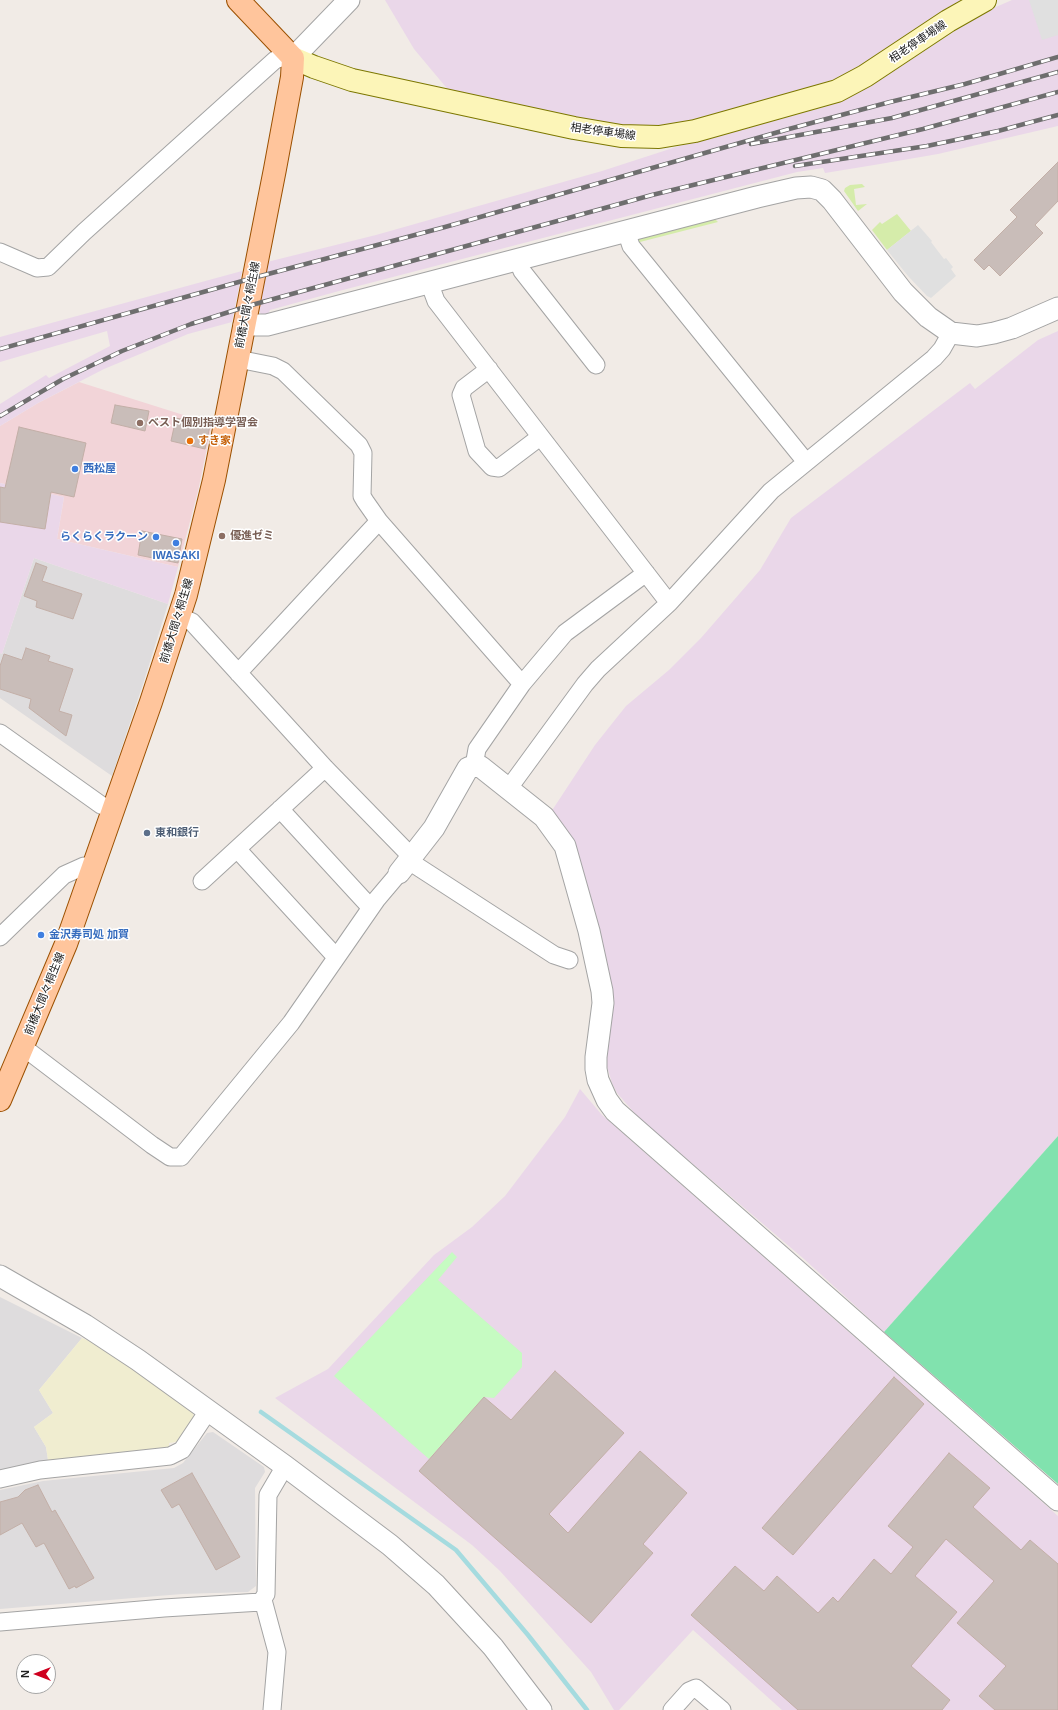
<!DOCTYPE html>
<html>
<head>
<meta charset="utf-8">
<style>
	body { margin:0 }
	#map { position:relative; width:1058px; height:1710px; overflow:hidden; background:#f1ebe6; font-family:Helvetica,sans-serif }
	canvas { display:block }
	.north { position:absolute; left:16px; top:1654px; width:40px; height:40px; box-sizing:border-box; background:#fff; border:1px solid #a6a6a6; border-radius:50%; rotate:270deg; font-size:11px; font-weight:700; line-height:16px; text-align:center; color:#202020 }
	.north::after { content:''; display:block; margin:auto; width:14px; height:18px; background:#cf001f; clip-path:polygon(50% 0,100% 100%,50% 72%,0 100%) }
</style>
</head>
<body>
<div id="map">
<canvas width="1058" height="1710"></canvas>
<div class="north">N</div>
</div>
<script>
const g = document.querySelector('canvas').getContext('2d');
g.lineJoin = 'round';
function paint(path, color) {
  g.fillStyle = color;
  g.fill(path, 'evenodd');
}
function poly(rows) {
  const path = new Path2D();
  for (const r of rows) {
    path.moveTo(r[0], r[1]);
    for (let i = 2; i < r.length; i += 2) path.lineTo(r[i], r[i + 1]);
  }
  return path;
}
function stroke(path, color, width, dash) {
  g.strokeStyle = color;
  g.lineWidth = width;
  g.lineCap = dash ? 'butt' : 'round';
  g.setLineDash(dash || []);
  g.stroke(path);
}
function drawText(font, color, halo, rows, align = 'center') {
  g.font = font + ' Helvetica,"Noto Sans JP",sans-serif';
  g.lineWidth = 3;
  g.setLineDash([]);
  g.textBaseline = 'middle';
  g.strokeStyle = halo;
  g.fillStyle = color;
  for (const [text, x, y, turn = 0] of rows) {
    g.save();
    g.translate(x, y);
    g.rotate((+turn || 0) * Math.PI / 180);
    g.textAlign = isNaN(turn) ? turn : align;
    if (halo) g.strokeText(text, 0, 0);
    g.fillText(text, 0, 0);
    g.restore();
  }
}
paint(poly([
	[34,558,168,604,143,684,112,776,0,698,0,653,2,654],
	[0,1297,82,1338,39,1390,53,1413,34,1427,46,1447,48,1460,0,1470],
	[213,1432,264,1467,265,1472,255,1488,256,1586,248,1592,182,1594,0,1609,0,1490,43,1481,174,1468,183,1463,207,1433]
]), '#dedcdd');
paint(poly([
	[79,382,212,424,198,491,178,567,57,539,64,497,0,483,0,426,38,403]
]), '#f2d4d8');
paint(poly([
	[385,0,969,0,848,80,672,128,627,126,585,121,450,92,414,49],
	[1012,0,1058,0,1058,126,938,154,874,165,825,173,823,168,797,172,339,291,270,310,268,314,261,314,259,311,267,262,376,235,602,171,676,147,821,108,841,101,883,78,972,20,989,10],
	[242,271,232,322,188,334,104,369,38,403,0,426,0,404,46,375,49,378,110,346,107,331,0,362,0,337],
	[1058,331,1058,1136,884,1332,804,1259,638,1117,617,1093,612,1083,605,1060,613,998,551,812,595,745,626,706,669,670,701,638,760,570,791,518,970,383,975,389,1038,340],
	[0,483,64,497,57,539,178,567,168,604,34,558,2,654,0,653],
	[580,1089,602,1115,1058,1516,1058,1710,782,1710,693,1630,619,1710,614,1710,591,1672,500,1571,472,1545,275,1398,328,1369,434,1255,472,1227,505,1196,565,1117]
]), '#ead7e9');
paint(poly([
	[82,1338,96,1344,97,1342,194,1412,193,1419,176,1442,169,1443,169,1447,48,1460,46,1447,34,1427,53,1413,39,1390]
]), '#f0edd0');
paint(poly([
	[862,184,865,187,854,189,856,205,867,204,858,211,844,191,845,188,850,185],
	[897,214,911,231,887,250,872,230,880,222,882,224],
	[715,219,718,222,640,242,638,244,637,243,639,239]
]), '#d5ecaa');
paint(poly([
	[452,1252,457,1257,438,1280,522,1353,522,1367,494,1398,484,1397,429,1459,334,1376]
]), '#c6fbc2');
paint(poly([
	[1058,1136,1058,1484,884,1332]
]), '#81e2ae');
paint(poly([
	[1029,0,1058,0,1058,35,1042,40],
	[918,225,932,241,931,242,944,259,946,258,953,267,951,269,956,276,931,298,927,296,908,276,887,250]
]), '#e0e0e0');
stroke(poly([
	[261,1412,456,1550,528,1635,587,1710]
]), '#a5dbdf', 4.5);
const building = poly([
	[1058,162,1058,201,1035,225,1043,233,1000,276,989,265,984,270,974,260,1017,217,1010,210,1058,162],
	[115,405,149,411,145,431,111,423,115,405],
	[176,418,210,426,205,449,171,441,176,418],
	[19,427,86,443,74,497,51,492,45,529,0,522,0,487,5,488,19,427],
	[142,531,182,539,178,563,138,555,142,531],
	[36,563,47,567,42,581,82,594,73,619,36,607,37,601,24,596,36,563],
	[26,648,50,656,48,661,73,669,59,711,72,715,66,736,29,708,31,699,0,689,0,666,4,654,22,660,26,648],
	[555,1371,624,1433,549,1514,568,1533,640,1451,687,1493,643,1544,653,1553,591,1623,419,1471,484,1397,511,1420,555,1371],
	[894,1377,924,1404,793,1555,762,1528,894,1377],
	[949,1453,990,1488,973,1507,1021,1550,1030,1540,1058,1564,1058,1710,995,1710,979,1696,1006,1666,957,1623,994,1581,946,1539,915,1576,957,1612,911,1666,950,1700,942,1710,798,1710,691,1615,735,1566,764,1591,777,1576,818,1613,833,1597,838,1602,874,1559,891,1574,913,1547,888,1526,949,1453],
	[192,1473,240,1557,216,1570,179,1504,172,1508,161,1490,192,1473],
	[38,1485,52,1512,55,1510,94,1578,76,1588,75,1586,69,1589,44,1543,36,1547,22,1523,0,1535,0,1502,18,1497,25,1490,38,1485]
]);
paint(building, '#c9bdb9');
stroke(building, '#c3afa7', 1);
const minor = poly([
	[626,231,631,246,806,462],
	[0,252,37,268,48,267,84,232,275,60,281,58,293,58],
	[517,259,522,271,596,365],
	[429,282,436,301,669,603],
	[238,359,273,366,283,371,359,445,363,453,362,496,365,501,379,521,522,684],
	[489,369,464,388,461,395,477,451,492,467,499,468,540,437],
	[179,616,192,622,325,768,405,850,414,855],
	[238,673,379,521],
	[0,733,101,805,114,810],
	[474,766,477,749,522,684,565,633,646,573],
	[509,788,585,684,598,669,669,603,771,491,934,358,942,349,951,333],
	[280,809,371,908],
	[237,849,336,957],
	[409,861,554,955,569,960],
	[202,881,325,768],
	[0,937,64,875,84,866,93,868],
	[23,1047,152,1145,170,1157,181,1157,291,1023,377,899,399,873],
	[0,1479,40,1470,170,1456,182,1450,208,1411],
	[263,1600,277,1652,272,1710],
	[0,1622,164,1608,261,1602,266,1594,268,1495,285,1466],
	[672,1710,689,1691,696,1688,722,1710]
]);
const tertiary = poly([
	[293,58,349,0],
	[244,325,267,325,757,197,796,188,811,187,822,190,832,200,903,292,928,317,951,333,977,336,994,333,1012,328,1058,308],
	[399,873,434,828,468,768,474,766,481,767,544,817,565,846,589,931,602,991,603,1003,596,1057,596,1069,598,1080,607,1100,615,1111,1058,1500],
	[0,1276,85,1325,138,1360,285,1466,390,1545,436,1585,493,1647,541,1710]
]);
const secondary = poly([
	[293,58,314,67,352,80,574,128,621,136,659,137,695,131,837,91,865,76,948,21,985,0]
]);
const primary = poly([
	[0,1100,66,944,151,702,186,595,214,480,275,169,292,77,293,58,238,0]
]);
stroke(minor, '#a4a4a4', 19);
stroke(tertiary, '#a4a4a4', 23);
stroke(secondary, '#7c7701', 24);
stroke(primary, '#9b5000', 24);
stroke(minor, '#fff', 17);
stroke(tertiary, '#fff', 21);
stroke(secondary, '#fcf5b8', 22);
stroke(primary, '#ffc59c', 22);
const rail = poly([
	[751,144,892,118,1058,72],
	[795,166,927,146,998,131,1058,115],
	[0,349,253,278,445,227,789,129,890,102,965,84,1058,57],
	[0,416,63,379,122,351,191,324,248,306,652,195,923,129,1058,92]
]);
stroke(rail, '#6e6e6e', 4.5);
stroke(rail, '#fff', 3, [9]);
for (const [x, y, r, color] of [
	[140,423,4,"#8d6e63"],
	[190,441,4,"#e8710a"],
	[75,469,4,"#3f7fe0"],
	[222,536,4,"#8d6e63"],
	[156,537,4,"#3f7fe0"],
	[176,543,4,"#3f7fe0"],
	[147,833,4,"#5c6f8a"],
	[41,935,4,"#3f7fe0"]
]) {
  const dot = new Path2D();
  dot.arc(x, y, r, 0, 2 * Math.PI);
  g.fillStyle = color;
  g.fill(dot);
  stroke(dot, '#fff', 1.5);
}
drawText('11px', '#202020', '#fff', [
	["相老停車場線",918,42,-34],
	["相老停車場線",603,132,8],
	["前橋大間々桐生線",248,305,-79],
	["前橋大間々桐生線",177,621,-73],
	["前橋大間々桐生線",45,994,-68]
]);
drawText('bold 11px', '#785e54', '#fff', [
	["ベスト個別指導学習会",148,423],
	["優進ゼミ",230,536]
], 'left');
drawText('bold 11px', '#c56008', '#fff', [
	["すき家",198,441]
], 'left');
drawText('bold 11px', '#366cbe', '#fff', [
	["西松屋",83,469],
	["らくらくラクーン",148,537,"right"],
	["IWASAKI",176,556,"center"],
	["金沢寿司処 加賀",49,935]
], 'left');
drawText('bold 11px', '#4e5e75', '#fff', [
	["東和銀行",155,833]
], 'left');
</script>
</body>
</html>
